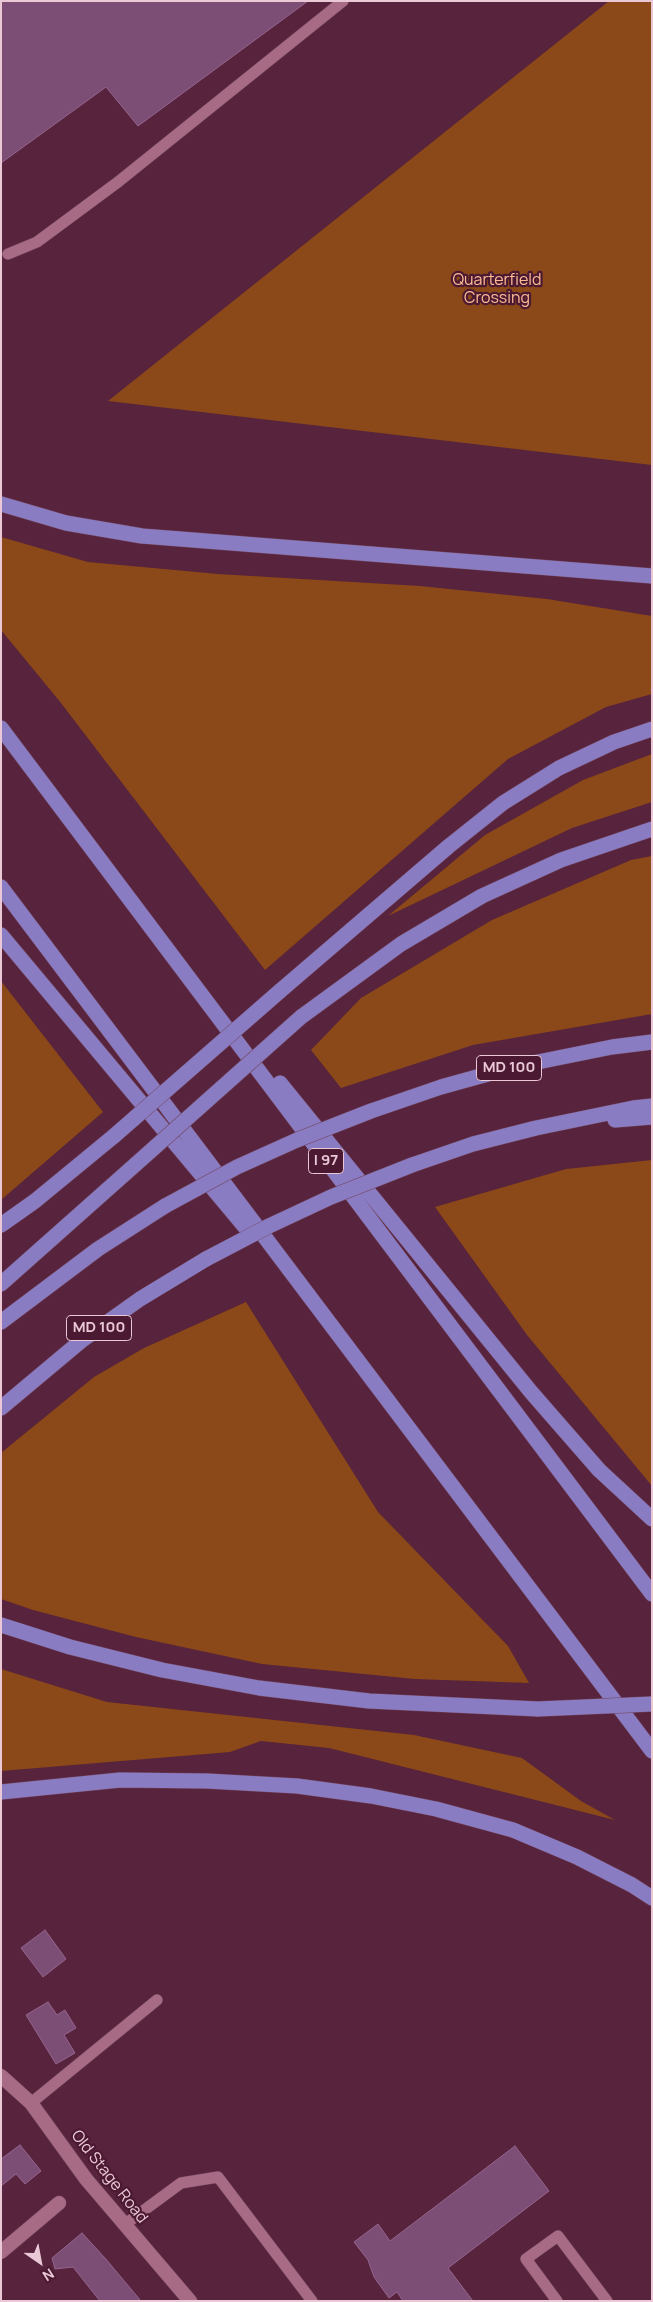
<!DOCTYPE html>
<html>
<head>
<meta charset="utf-8">
<style>
	body { margin:0 }
	#map { position:relative; width:653px; height:2302px; overflow:hidden; background:#57233d; font-family:Manrope,sans-serif }
	canvas { display:block }
	.frame { position:absolute; inset:0; border:2px solid #eac8d6; pointer-events:none }
	.north { position:absolute; left:15px; top:2237px; width:50px; height:50px; -webkit-text-stroke:4px #4c1933; paint-order:stroke; rotate:147deg; font-size:14px; font-weight:700; line-height:20px; text-align:center; color:#eac8d6 }
	.north::after { content:''; display:block; margin:auto; width:18px; height:22px; background:#eac8d6; clip-path:polygon(50% 0,100% 100%,50% 72%,0 100%) }
</style>
</head>
<body>
<div id="map">
<canvas width="653" height="2302"></canvas>
<div class="frame"></div>
<div class="north">N</div>
</div>
<script>
const g = document.querySelector('canvas').getContext('2d');
g.lineJoin = 'round';
function paint(path, color) {
  g.fillStyle = color;
  g.fill(path, 'evenodd');
}
function poly(rows) {
  const path = new Path2D();
  for (const r of rows) {
    path.moveTo(r[0], r[1]);
    for (let i = 2; i < r.length; i += 2) path.lineTo(r[i], r[i + 1]);
  }
  return path;
}
function stroke(path, color, width, dash) {
  g.strokeStyle = color;
  g.lineWidth = width;
  g.lineCap = dash ? 'butt' : 'round';
  g.setLineDash(dash || []);
  g.stroke(path);
}
function drawText(font, color, halo, rows, align = 'center') {
  g.font = font + ' Manrope,sans-serif';
  g.lineWidth = 4.5;
  g.setLineDash([]);
  g.textBaseline = 'middle';
  g.strokeStyle = halo;
  g.fillStyle = color;
  for (const [text, x, y, turn = 0] of rows) {
    g.save();
    g.translate(x, y);
    g.rotate((+turn || 0) * Math.PI / 180);
    g.textAlign = isNaN(turn) ? turn : align;
    if (halo) g.strokeText(text, 0, 0);
    g.fillText(text, 0, 0);
    g.restore();
  }
}
paint(poly([
	[609,1,652,1,652,465,108,401],
	[1,537,88,562,218,574,420,586,547,599,652,616,652,694,606,707,508,759,265,970,61,703,1,630],
	[652,754,652,802,572,828,388,916,485,835,583,780],
	[652,856,652,1014,473,1045,341,1088,311,1050,361,998,492,920,631,860],
	[1,981,103,1112,1,1200],
	[652,1160,652,1486,527,1335,435,1207,566,1169],
	[246,1302,378,1512,508,1646,529,1683,415,1679,262,1664,136,1637,33,1610,1,1599,1,1453,94,1377,144,1348],
	[1,1669,107,1702,414,1735,522,1758,581,1801,615,1820,329,1748,261,1741,230,1752,1,1771]
]), '#8b4818');
const building = poly([
	[1,1,308,1,138,126,106,87,1,163,1,1],
	[45,1930,66,1959,43,1977,21,1948,45,1930],
	[48,2002,57,2015,65,2010,76,2028,64,2035,75,2053,56,2064,26,2015,48,2002],
	[20,2145,41,2171,25,2184,16,2174,1,2186,1,2159,20,2145],
	[515,2146,549,2191,448,2268,473,2301,403,2301,397,2292,389,2298,374,2277,368,2260,354,2242,378,2224,390,2241,515,2146],
	[82,2233,105,2258,141,2301,100,2301,73,2267,55,2269,52,2258,82,2233]
]);
paint(building, '#7c4e75');
stroke(building, '#95658e', 1);
const service = poly([
	[8,254,37,242,118,182,343,1],
	[31,2103,157,2000],
	[124,2225,181,2183,218,2177,312,2301],
	[557,2301,526,2259,558,2236,607,2301]
]);
const minor = poly([
	[1,2076,31,2103,86,2179,190,2301],
	[1,2252,59,2203]
]);
const motorway = poly([
	[1,504,66,523,142,536,652,576],
	[1,728,652,1594],
	[1,887,652,1751],
	[1,935,250,1233],
	[280,991,449,846,503,803,559,768,614,742,652,729],
	[301,1017,401,944,482,896,561,860,652,829],
	[280,1083,531,1392,599,1470,652,1519],
	[371,1111,441,1087,513,1067,612,1047,652,1042],
	[615,1120,652,1117],
	[412,1165,473,1144,536,1128,633,1108,652,1106],
	[1,1225,35,1201,114,1136],
	[1,1284,136,1164],
	[1,1322,98,1249,165,1206],
	[1,1408,81,1341,140,1299,206,1259],
	[1,1625,70,1647,162,1670,259,1688,369,1701,538,1709],
	[1,1792,120,1780,207,1781,297,1786,371,1796,436,1809,513,1830,577,1857,632,1885,652,1898]
]);
stroke(service, '#704259', 12);
stroke(minor, '#704259', 15);
stroke(motorway, '#704259', 16);
stroke(service, '#a76b85', 11);
stroke(minor, '#a76b85', 14);
stroke(motorway, '#8a7cc2', 15);
const motorwayBridge = poly([
	[114,1136,280,991],
	[136,1164,301,1017],
	[165,1206,237,1167,297,1140,371,1111],
	[206,1259,269,1226,331,1197,412,1165],
	[538,1709,652,1704]
]);
stroke(motorwayBridge, '#704259', 16, []);
stroke(motorwayBridge, '#8a7cc2', 15);
for (const [x, y, w] of [
	[509,1068,65],
	[326,1161,35],
	[99,1328,65]
]) {
  const box = new Path2D();
  box.roundRect(x - w / 2, y - 12.5, w, 25, 4);
  g.fillStyle = '#4c1933';
  g.fill(box);
  stroke(box, '#eac8d6', 1);
}
drawText('bold 15px', '#eac8d6', null, [
	["MD 100",509,1068],
	["I 97",326,1161],
	["MD 100",99,1328]
]);
drawText('16px', '#fdbb95', '#4c1933', [
	["Quarterfield",497,281],
	["Crossing",497,299]
]);
drawText('16px', '#eac8d6', '#4c1933', [
	["Old Stage Road",109,2177,52]
]);
</script>
</body>
</html>
